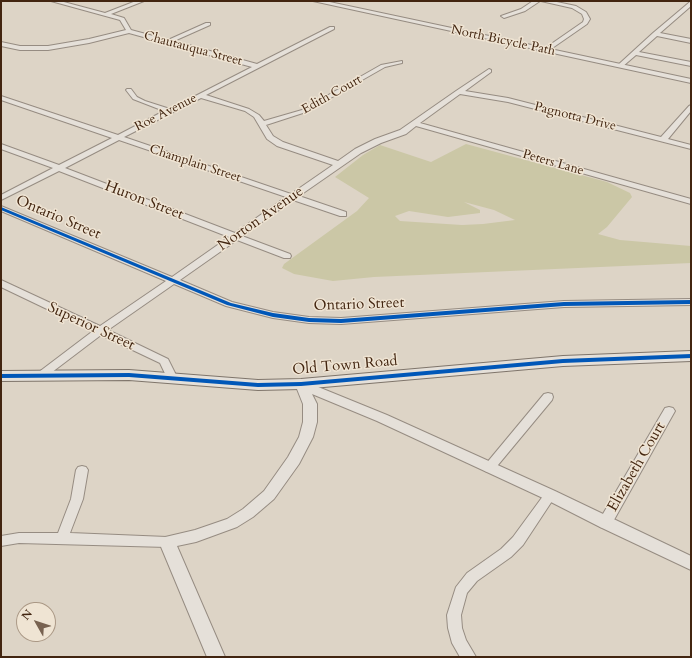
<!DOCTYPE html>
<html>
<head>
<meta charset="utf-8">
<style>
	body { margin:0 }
	#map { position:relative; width:692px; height:658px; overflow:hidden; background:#ddd4c6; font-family:Cardo,serif }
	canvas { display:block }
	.frame { position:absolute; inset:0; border:2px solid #422510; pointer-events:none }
	.north { position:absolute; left:16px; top:602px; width:40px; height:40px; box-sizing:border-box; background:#efe4d3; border:1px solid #aa9885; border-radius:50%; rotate:309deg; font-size:11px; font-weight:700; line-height:16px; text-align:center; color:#422510 }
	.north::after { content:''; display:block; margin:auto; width:14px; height:18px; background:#786250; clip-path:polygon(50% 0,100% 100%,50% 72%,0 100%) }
</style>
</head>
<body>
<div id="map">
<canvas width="692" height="658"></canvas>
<div class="frame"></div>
<div class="north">N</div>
</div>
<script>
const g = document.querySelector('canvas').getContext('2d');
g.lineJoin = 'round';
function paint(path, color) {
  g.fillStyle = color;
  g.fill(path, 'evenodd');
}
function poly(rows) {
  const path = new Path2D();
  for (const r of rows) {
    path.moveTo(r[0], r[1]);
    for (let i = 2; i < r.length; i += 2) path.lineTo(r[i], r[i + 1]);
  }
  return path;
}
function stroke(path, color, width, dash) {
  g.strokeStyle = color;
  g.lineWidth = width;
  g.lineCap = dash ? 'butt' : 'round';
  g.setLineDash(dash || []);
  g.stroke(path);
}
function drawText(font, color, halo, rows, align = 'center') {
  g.font = font + ' Cardo,serif';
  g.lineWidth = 3;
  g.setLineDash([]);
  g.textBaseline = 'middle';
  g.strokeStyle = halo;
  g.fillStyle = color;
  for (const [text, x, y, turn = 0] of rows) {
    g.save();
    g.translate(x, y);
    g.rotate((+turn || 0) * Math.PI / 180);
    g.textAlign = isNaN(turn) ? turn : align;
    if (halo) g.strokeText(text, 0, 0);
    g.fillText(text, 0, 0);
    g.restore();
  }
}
paint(poly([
	[466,144,607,182,630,193,632,197,607,227,598,234,620,240,691,246,691,263,374,277,333,281,294,274,282,268,284,264,357,211,369,198,335,177,363,155,380,145,431,162],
	[464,202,494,210,515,220,483,224,462,225,400,221,395,216,409,211,448,217,480,213,480,210]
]), '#cbc7a6');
const minor = poly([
	[51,1,60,1,105,13,136,1,144,1,111,14,124,18,131,30,168,40,206,23,210,23,210,25,174,41,257,64,330,27,334,27,334,29,206,95,249,109,259,115,264,121,302,110,381,65,402,61,402,63,385,67,306,112,266,125,273,136,283,142,338,161,355,149,375,139,400,130,456,91,489,69,491,70,491,72,465,91,508,98,661,137,689,106,691,105,691,111,668,139,691,145,691,149,508,102,460,94,420,123,691,199,691,204,416,126,406,134,381,143,361,153,299,196,346,212,346,216,340,216,293,200,242,236,290,254,291,256,290,258,284,258,237,240,180,280,232,302,273,312,309,317,341,318,564,301,691,299,691,305,564,307,341,324,309,323,273,318,226,306,174,284,108,330,168,359,178,379,177,382,169,382,160,363,101,335,43,379,35,379,34,377,35,375,93,331,1,287,1,280,100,326,166,281,1,211,1,206,172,277,229,237,59,171,1,200,1,195,53,168,1,149,1,144,59,165,112,138,1,100,1,96,118,135,164,111,133,99,126,90,127,89,131,89,137,97,145,101,170,109,252,67,129,33,89,43,48,50,20,50,1,46,1,42,20,46,48,46,89,39,126,30,120,20,51,1],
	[201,98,245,111,254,117,267,139,277,146,333,165,291,194,124,137,201,98],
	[119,140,286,197,235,233,65,168,119,140],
	[533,1,540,1,525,11,504,18,501,16,521,9,533,1],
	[541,1,552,1,576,6,586,12,590,19,587,24,548,51,544,51,544,49,583,22,584,19,582,14,572,8,541,1],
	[691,1,691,6,660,33,691,39,691,43,657,36,639,52,691,62,691,66,636,55,622,67,618,67,618,65,653,33,691,1],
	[548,393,552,394,553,397,552,400,493,471,489,472,485,471,483,468,485,465,544,394,548,393],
	[669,407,673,408,675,411,610,527,605,528,600,527,599,523,600,519,665,408,669,407],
	[82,466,86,467,88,470,83,499,70,533,167,537,172,538,174,542,172,546,167,547,19,543,1,546,1,536,19,533,58,533,71,499,76,470,78,467,82,466],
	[550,490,554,492,556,495,523,545,511,557,477,581,467,593,461,615,462,628,466,640,476,657,460,657,452,643,448,628,447,615,456,587,467,573,501,549,513,537,546,492,550,490]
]);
const tertiary = poly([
	[313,1,325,1,691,79,691,83,313,1],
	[301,380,387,415,555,491,691,556,691,570,600,527,545,499,377,421,312,394,317,404,317,422,313,437,299,464,274,499,253,517,237,527,196,542,177,546,225,657,207,657,159,542,161,538,195,530,227,519,243,509,264,491,288,457,299,437,303,422,303,404,295,384,296,381,301,380]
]);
const secondary = poly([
	[691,351,691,361,563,366,301,389,258,390,129,380,1,381,1,371,129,370,258,380,301,379,563,356,691,351]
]);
stroke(minor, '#968c82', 2);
stroke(tertiary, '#968c82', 2);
stroke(secondary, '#7f756b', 2);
paint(minor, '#e5e0d9');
paint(tertiary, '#e5e0d9');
paint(secondary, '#e5e0d9');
paint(poly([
	[1,207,231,303,273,313,309,318,341,319,564,302,691,300,691,304,564,306,341,323,309,322,273,317,227,305,1,210,1,207],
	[691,354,691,358,563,363,301,386,258,387,129,377,1,378,1,374,129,373,258,383,301,382,563,359,691,354]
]), '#0057b8');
drawText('13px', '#422510', '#efe4d3', [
	["North Bicycle Path",503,41,12],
	["Chautauqua Street",193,49,15],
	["Edith Court",332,95,-29],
	["Roe Avenue",166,113,-27],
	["Pagnotta Drive",575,117,14],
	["Peters Lane",553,163,16],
	["Champlain Street",195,164,18]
]);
drawText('15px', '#422510', '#efe4d3', [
	["Huron Street",144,201,21],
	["Ontario Street",58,218,23],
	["Norton Avenue",261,219,-35],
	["Ontario Street",359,305,-2],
	["Superior Street",91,327,25],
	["Old Town Road",345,366,-5],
	["Elizabeth Court",637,467,-60]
]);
</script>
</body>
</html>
